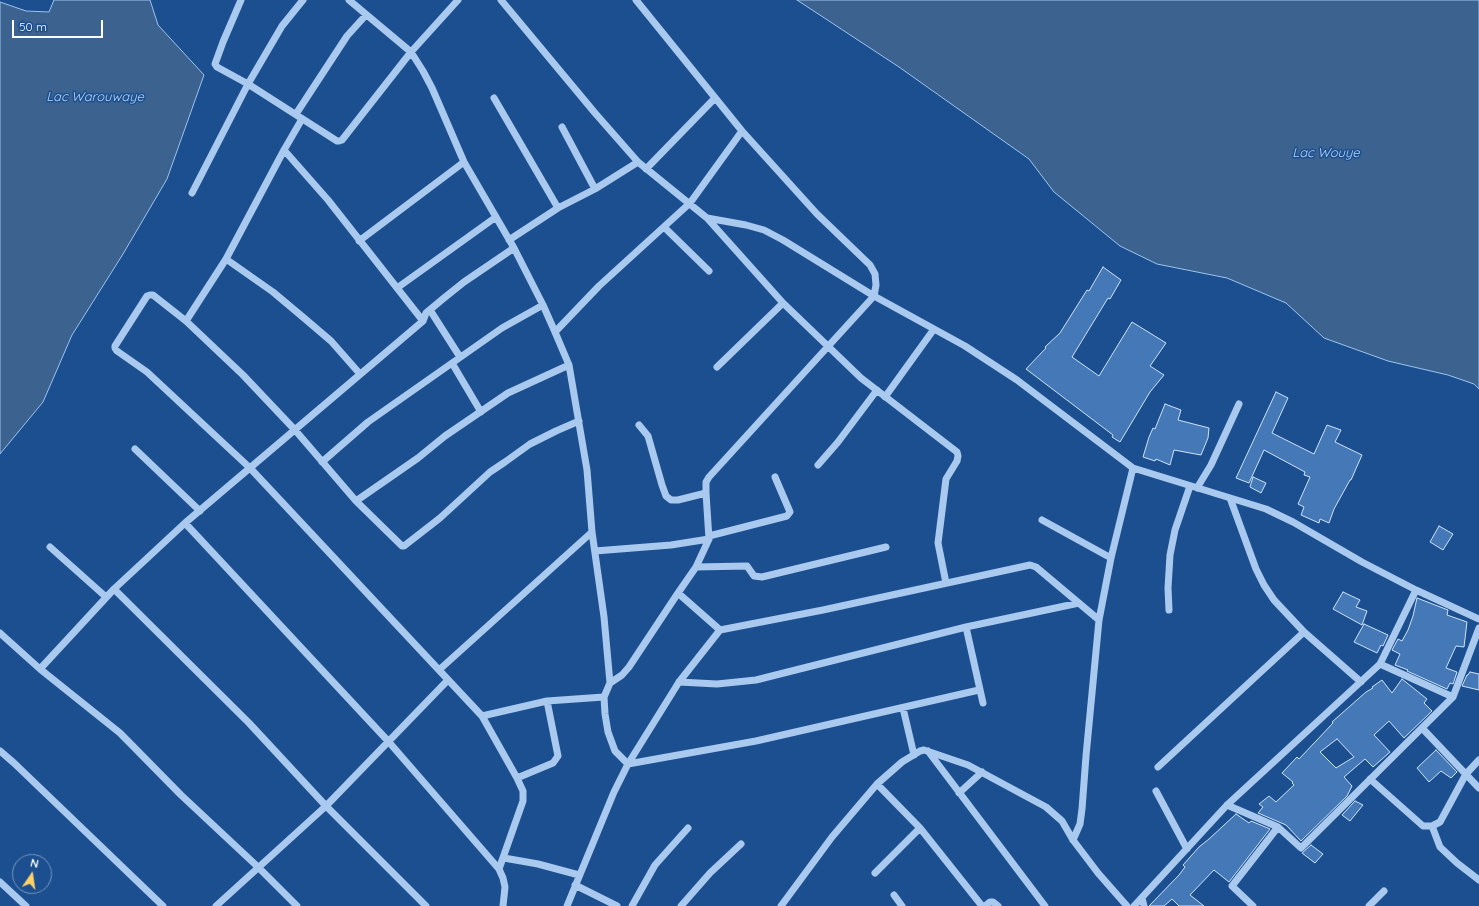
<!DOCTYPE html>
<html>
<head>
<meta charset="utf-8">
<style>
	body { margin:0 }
	#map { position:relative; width:1479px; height:906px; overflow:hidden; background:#1b4f8f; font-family:Quicksand,sans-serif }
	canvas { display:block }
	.north { position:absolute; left:12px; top:854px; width:40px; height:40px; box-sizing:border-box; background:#1b4f8f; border:1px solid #7695bc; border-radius:50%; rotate:13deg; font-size:11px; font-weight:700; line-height:16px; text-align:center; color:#fff }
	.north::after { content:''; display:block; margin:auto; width:14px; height:18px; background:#ffd166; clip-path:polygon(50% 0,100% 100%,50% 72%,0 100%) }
	.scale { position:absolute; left:12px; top:20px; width:91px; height:18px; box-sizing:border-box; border:2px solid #fff; border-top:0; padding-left:5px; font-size:12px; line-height:14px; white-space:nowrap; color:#fff; -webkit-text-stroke:3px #1b4f8f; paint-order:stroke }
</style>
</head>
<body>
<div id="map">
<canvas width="1479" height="906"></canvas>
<div class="north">N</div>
<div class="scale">50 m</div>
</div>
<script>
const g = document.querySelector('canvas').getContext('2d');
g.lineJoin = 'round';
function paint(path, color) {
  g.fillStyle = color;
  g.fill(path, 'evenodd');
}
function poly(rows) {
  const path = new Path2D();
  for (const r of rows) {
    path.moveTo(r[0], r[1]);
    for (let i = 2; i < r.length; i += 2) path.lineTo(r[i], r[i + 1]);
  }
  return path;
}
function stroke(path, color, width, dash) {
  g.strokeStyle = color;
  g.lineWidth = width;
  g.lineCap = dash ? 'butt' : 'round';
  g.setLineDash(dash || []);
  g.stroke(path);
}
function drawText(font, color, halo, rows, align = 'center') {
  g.font = font + ' Quicksand,sans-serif';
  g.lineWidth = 3;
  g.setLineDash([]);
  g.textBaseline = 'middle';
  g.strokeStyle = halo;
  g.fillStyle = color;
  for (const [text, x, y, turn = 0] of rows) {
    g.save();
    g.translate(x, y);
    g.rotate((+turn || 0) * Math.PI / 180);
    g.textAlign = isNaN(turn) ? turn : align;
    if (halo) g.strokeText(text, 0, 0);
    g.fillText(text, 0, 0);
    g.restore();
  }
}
const water = poly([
	[54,0,150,0,158,25,204,75,167,179,123,254,72,335,43,402,0,454,0,2,26,11,49,12,54,0],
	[797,0,1479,0,1479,389,1474,384,1448,375,1388,361,1324,338,1286,303,1227,278,1157,264,1120,246,1054,192,1029,159,899,67,797,0]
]);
paint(water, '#3c6290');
stroke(water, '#9cc4f0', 1);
const building = poly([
	[1103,267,1121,280,1110,299,1108,298,1072,357,1099,376,1132,322,1166,343,1150,366,1164,375,1150,392,1120,442,1112,437,1113,435,1026,369,1046,348,1045,347,1060,333,1087,290,1089,291,1103,267],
	[1276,392,1288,398,1272,433,1314,454,1327,425,1341,430,1335,442,1362,455,1351,480,1350,480,1334,509,1329,523,1320,519,1319,523,1301,515,1304,507,1298,504,1310,477,1304,475,1305,472,1264,450,1249,483,1236,478,1276,392],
	[1165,404,1181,410,1178,420,1209,428,1208,438,1201,455,1174,450,1170,465,1156,459,1155,461,1143,457,1149,437,1153,428,1155,429,1165,404],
	[1253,477,1266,483,1261,493,1250,487,1253,477],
	[1439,526,1453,534,1443,550,1430,542,1439,526],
	[1343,592,1360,600,1356,607,1367,611,1362,625,1333,609,1343,592],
	[1417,598,1448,610,1447,615,1467,622,1464,647,1456,646,1446,668,1457,672,1453,684,1450,683,1447,689,1407,671,1408,670,1395,665,1400,654,1392,650,1398,639,1402,641,1408,630,1413,616,1417,598],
	[1364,624,1388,635,1383,646,1381,645,1377,653,1354,642,1364,624],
	[1470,672,1479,674,1479,690,1462,686,1467,675,1468,675,1470,672],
	[1402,679,1427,699,1424,703,1432,711,1404,738,1389,721,1374,735,1390,752,1373,767,1365,759,1344,777,1352,786,1347,796,1301,841,1286,825,1258,813,1263,807,1259,804,1269,796,1276,802,1294,785,1292,783,1293,782,1282,773,1297,757,1299,759,1333,723,1332,722,1366,692,1373,688,1372,687,1382,680,1392,693,1402,679],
	[1337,739,1354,757,1336,768,1320,752,1337,739],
	[1436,750,1457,772,1451,778,1441,771,1429,782,1417,768,1436,750],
	[1355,801,1363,805,1350,821,1342,815,1355,801],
	[1236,814,1249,823,1251,821,1270,829,1229,882,1214,870,1190,895,1204,906,1179,906,1172,899,1164,906,1149,906,1179,875,1185,867,1183,865,1199,847,1209,839,1236,814],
	[1311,845,1323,854,1315,863,1302,853,1311,845]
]);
paint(building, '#4478b7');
stroke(building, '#cfe3fa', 1);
stroke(poly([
	[241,0,223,42,215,64,217,67,248,84,337,141,339,141,342,140,411,52,458,0],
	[349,0,411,52,423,71,432,88,464,162,514,248,543,305,555,332,569,365,587,470,592,532,604,617,610,683,604,697,605,714,608,732,615,751,628,764,756,741,979,690],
	[501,0,595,113,638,162,707,218,746,225,764,230,783,240,874,296,965,346,1017,380,1133,468,1266,509,1293,522,1362,562,1416,590,1479,619],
	[494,98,558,208],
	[296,114,347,36,366,15],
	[562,127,595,189],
	[284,150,328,200,423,321],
	[646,169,715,98],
	[192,193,248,84,282,26,303,0],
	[707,218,783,303,861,378,957,452,958,456,957,461,946,479,938,543,946,583],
	[664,227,709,271],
	[509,240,558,208,595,189,638,162],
	[359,241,464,162],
	[226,259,273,292,304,318,331,341,360,374],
	[397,288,496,217],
	[430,310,460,357],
	[186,321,226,259,284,150,302,119],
	[555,332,599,286,690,203,742,131],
	[452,363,481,412],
	[717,367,783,303],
	[885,397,934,329],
	[639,425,648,436,662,485,666,496,671,500,678,500,706,493],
	[135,449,200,511],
	[322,462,368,422,502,328,543,305],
	[818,465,838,442,877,390],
	[1197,488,1211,465,1239,404],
	[1230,498,1256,569,1264,585,1274,600,1304,632,1361,682],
	[356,501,418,458,445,436,508,393,569,365],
	[1042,520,1111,558],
	[185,523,388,741,499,869,503,878,505,887,503,906],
	[709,536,787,516,790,512,775,477],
	[50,547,106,597],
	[595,551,671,545,709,539],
	[696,567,747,566,754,576,762,577,886,547],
	[114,589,249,723,326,806,426,906],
	[678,593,720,630],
	[1169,610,1168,588,1170,555,1175,530,1190,486],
	[966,627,983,703],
	[0,633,40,669,120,733,181,795,258,867,297,906],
	[1380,664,1453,697],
	[40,669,114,589,185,523,423,321,426,313,444,298,464,282,514,248],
	[439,670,592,532],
	[679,682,717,684,756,680,966,627,1079,603],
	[610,683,622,675,629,667,678,593,696,567,709,539,706,493,706,482,709,477,874,296,876,285,875,274,870,265,817,214,742,131,636,0],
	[903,708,914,755],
	[482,716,547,701,604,697],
	[1422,728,1479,788],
	[0,751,14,763,163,906],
	[928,751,1045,906],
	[1158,767,1304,632],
	[517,778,553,763,558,756,547,701],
	[1370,779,1423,826,1432,826,1440,822,1466,774,1479,760],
	[877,784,920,828,982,906],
	[1156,791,1187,849],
	[959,793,982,772],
	[1227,805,1278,827,1301,848,1453,697,1479,628],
	[1432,826,1440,847,1457,863,1479,880],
	[1073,840,1080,824,1082,809,1086,756,1099,620,1111,558,1133,468],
	[504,858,538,864,579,875],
	[499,869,523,801,523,791,517,778,482,716,250,468,147,372,117,351,115,348,115,346,147,296,150,295,153,295,186,321,243,375,295,430,356,501,402,546,404,546,440,518,490,472,505,462,530,444,556,431,579,421],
	[875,873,920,828],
	[0,882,26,906],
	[575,885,617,906],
	[894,895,902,906],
	[1142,898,1144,906],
	[216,906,326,806,448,680],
	[567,906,614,792,628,764,679,682,720,630,823,610,1030,565,1036,567,1099,620],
	[632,906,655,865,688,828],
	[681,906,710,873,741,844],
	[781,906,832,837,877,784,902,762,920,751,924,750,968,765,1046,807,1062,821,1073,840,1098,873,1127,906],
	[985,906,990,902,993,902,998,906],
	[1134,906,1227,805,1380,664,1416,590],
	[1253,906,1232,886,1278,827],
	[1369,906,1384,891]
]), '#a9c9ee', 7);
drawText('italic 13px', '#b5d3f5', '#1b4f8f', [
	["Lac Warouwaye",95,97],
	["Lac Wouye",1326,153]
]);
</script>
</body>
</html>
